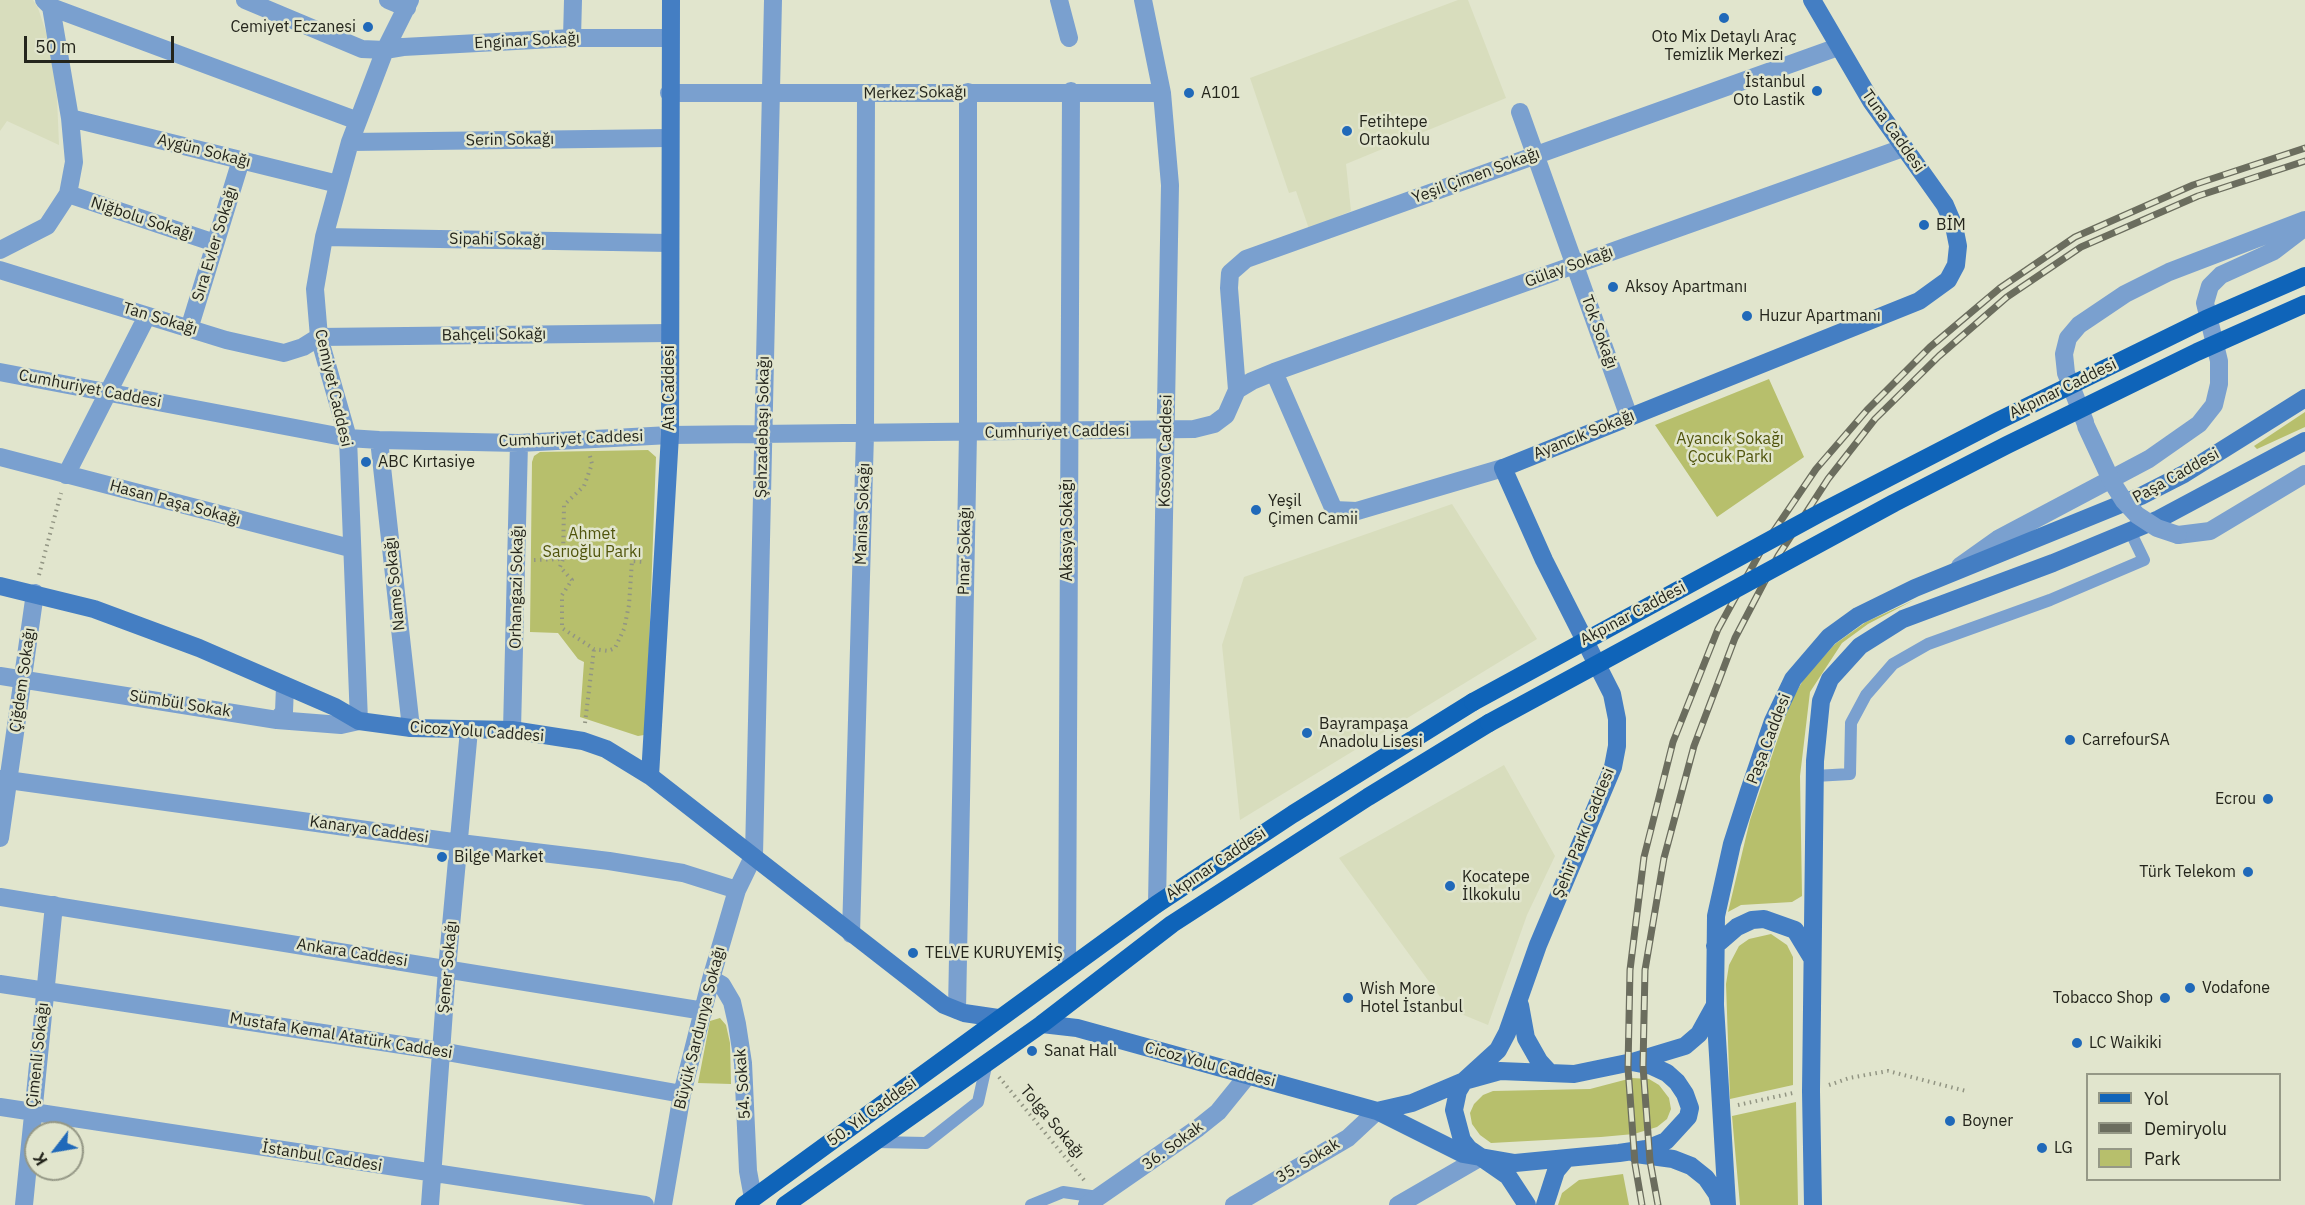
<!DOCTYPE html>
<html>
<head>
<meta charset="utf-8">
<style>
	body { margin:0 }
	#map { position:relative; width:2305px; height:1205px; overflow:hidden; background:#e1e5cd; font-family:"IBM Plex Sans",sans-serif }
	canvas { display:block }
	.legend { position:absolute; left:2086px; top:1073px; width:195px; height:108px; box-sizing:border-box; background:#e1e5cd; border:2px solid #959886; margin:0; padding:8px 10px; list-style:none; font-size:18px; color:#24251c }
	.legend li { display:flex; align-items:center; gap:12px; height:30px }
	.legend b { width:30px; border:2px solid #959886 }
	.north { position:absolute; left:24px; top:1121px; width:60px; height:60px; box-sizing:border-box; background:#e1e5cd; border:2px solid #959886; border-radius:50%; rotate:239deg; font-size:16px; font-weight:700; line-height:24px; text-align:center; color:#24251c }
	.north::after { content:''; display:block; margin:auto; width:21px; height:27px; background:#2069b9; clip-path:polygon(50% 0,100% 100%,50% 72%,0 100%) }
	.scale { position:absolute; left:24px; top:36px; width:150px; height:27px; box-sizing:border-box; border:3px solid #24251c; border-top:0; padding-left:8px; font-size:18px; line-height:21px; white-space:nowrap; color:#24251c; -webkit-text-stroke:4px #e1e5cd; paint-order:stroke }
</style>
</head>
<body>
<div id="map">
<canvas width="2305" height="1205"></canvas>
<ul class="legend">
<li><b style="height:8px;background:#0f64b9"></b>Yol</li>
<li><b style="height:8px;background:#6b6d5e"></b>Demiryolu</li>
<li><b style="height:16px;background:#b7bf6c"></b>Park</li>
</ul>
<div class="north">K</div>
<div class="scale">50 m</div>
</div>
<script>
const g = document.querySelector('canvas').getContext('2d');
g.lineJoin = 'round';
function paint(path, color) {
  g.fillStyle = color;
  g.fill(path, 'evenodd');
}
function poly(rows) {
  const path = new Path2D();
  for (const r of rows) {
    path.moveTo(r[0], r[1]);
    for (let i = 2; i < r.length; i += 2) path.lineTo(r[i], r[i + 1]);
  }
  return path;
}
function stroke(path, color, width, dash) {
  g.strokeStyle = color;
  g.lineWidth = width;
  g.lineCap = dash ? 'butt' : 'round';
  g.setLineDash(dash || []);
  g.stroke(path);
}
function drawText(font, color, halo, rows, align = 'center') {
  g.font = font + ' "IBM Plex Sans",sans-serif';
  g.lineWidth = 5;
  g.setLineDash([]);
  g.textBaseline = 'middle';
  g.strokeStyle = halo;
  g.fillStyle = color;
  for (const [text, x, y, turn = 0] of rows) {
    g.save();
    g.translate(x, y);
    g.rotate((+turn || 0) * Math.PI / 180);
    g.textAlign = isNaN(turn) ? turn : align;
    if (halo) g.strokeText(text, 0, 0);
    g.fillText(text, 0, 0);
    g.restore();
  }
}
paint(poly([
	[0,0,33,0,38,8,50,44,57,98,59,145,7,121,0,131],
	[1458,0,1468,0,1506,98,1346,164,1351,211,1309,229,1296,191,1289,193,1250,78],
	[1452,504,1537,639,1240,820,1222,645,1244,577],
	[1504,765,1555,856,1527,915,1488,1025,1449,1009,1339,858]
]), '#d8ddbd');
paint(poly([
	[1769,379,1804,457,1717,517,1655,425],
	[2305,412,2305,427,2257,449,2254,446],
	[648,450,656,457,646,730,644,735,638,736,580,717,584,662,578,659,558,633,530,632,532,462,534,456,540,452],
	[1914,600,1868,624,1842,643,1810,692,1800,776,1802,896,1792,902,1741,905,1728,912,1750,820,1790,703,1805,677,1835,644,1866,622],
	[1771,934,1787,945,1793,957,1793,1085,1730,1099,1726,984,1729,965,1739,946,1749,939],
	[720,1018,726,1025,730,1043,731,1084,698,1083,710,1021],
	[1632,1078,1649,1079,1659,1085,1669,1098,1671,1109,1667,1119,1657,1127,1634,1134,1601,1137,1491,1143,1480,1135,1472,1124,1470,1113,1474,1104,1483,1095,1493,1091,1590,1089],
	[1796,1102,1798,1205,1740,1205,1732,1116],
	[1623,1174,1629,1205,1558,1205,1562,1193,1579,1180]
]), '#b7bf6c');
stroke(poly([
	[590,456,592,464,584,486,564,505,563,559,560,567,572,580,562,595,562,628,594,649,608,651,615,648,624,629,629,605,632,561,644,562],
	[534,560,563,559],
	[39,575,61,493],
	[585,723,594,649],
	[999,1077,1084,1180],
	[1829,1085,1849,1078,1888,1071,1966,1091],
	[1738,1105,1793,1093]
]), '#929583', 4, [1.5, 4.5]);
stroke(poly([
	[1815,776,1850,774,1851,723,1866,695,1893,664,1928,644,2050,600,2144,560,2130,531],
	[876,1142,926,1143,978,1102,987,1062],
	[1031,1205,1063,1192,1098,1197]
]), '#7aa0cf', 12);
stroke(poly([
	[44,0,51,7,358,121],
	[245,0,362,49,385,50,403,47,572,38,670,38],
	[388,0,407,8],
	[1059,0,1069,38],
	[1143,0,1162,93,1170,185,1157,904],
	[572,38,573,0],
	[669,93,1162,93],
	[1520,112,1629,417],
	[70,118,338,184],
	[350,142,669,138],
	[68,194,215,243],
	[324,237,670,243],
	[0,250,47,226,68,194,74,162,70,118,51,7],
	[0,270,226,340,284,353,303,347,319,337,669,333],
	[189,329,241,160],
	[0,372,348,438,379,440,519,443,670,435,1194,429,1214,424,1226,415,1237,390,1229,288,1230,273,1246,259,1838,47],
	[1274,372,1334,510,1357,511,1503,468],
	[1237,390,1252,381,1274,372,1903,148],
	[2085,422,2066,373,2064,354,2068,338,2079,325,2125,294,2169,272,2305,220],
	[379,440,411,728],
	[0,457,350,548],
	[66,475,147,316],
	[2178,535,2210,531,2305,474],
	[1960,566,1998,539,2149,459,2199,424,2214,405,2219,384,2219,361,2205,303,2210,286,2221,275,2274,251,2305,227],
	[0,676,277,720,341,725,359,721,348,438,319,337,315,289,324,237,350,142,385,50,410,0],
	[277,720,284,712,285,686],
	[512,730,519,443],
	[0,779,460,843,609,861,683,873,737,890],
	[0,838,35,593],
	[0,897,704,1011],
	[851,934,865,434,866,94],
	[1067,969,1071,91],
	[711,979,722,985,732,1002,737,1024,743,1063,748,1171,753,1198],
	[0,984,441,1051,682,1094],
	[957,1010,968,433,968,92],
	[0,1107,645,1205],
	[24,1205,54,905],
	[430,1205,447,969,469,730],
	[663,1205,682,1094,711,979,737,890,754,855,773,0],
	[1087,1205,1198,1128,1218,1112,1248,1075],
	[1234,1205,1348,1138,1377,1111],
	[1398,1205,1481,1157]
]), '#7aa0cf', 18);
stroke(poly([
	[0,586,94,609,199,648,335,707,359,721,411,728,512,730,583,741,606,749,650,776,944,1005,964,1013,998,1018],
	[650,776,670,435,671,0],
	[1715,946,1737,927,1752,920,1764,919,1795,930,1812,958],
	[1520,1005,1526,1038,1539,1061,1550,1073],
	[1042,1024,1077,1028,1377,1111,1463,1154,1515,1163,1619,1153,1646,1149,1666,1141,1688,1117,1690,1108,1685,1094,1677,1082,1667,1073,1652,1066,1632,1062],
	[1377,1111,1412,1103,1464,1081,1500,1071,1574,1074,1632,1062,1685,1046,1699,1034,1715,1005],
	[1636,1154,1673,1159,1691,1166,1706,1178,1717,1194,1720,1205],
	[1527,1205,1508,1176,1469,1149,1462,1140,1454,1110,1458,1091,1464,1081,1498,1050,1507,1033,1538,945,1613,767,1617,746,1617,719,1612,694,1544,560,1503,468,1919,301,1948,280,1956,265,1958,246,1954,226,1945,205,1871,101,1812,0],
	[1545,1205,1556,1171,1566,1159],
	[1727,1205,1715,1005,1716,916,1732,844,1749,791,1773,721,1793,679,1829,637,1858,616,1915,588,2141,496,2184,474,2305,398],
	[1813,1205,1811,1091,1815,761,1821,701,1830,679,1860,646,1903,619,2053,563,2159,519,2305,441]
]), '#447ec3', 18);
stroke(poly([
	[744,1205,1157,904,1293,814,1473,702],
	[785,1205,1042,1024,1172,924,1368,797,1489,723]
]), '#0f64b9', 18);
const rail = poly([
	[1642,1205,1635,1164,1628,1068,1630,970,1644,857,1673,742,1718,629,1763,547,1816,469,1867,410,1930,347,2000,288,2075,237,2193,185,2305,148],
	[1658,1205,1650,1161,1643,1066,1645,970,1664,858,1694,746,1735,638,1778,556,1828,479,1875,419,1939,356,2007,297,2081,247,2198,196,2305,161]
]);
stroke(rail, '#6b6d5e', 7);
stroke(rail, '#e1e5cd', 4.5, [14]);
stroke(poly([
	[2086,426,2112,482,2124,501,2137,515,2157,528,2178,535]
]), '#7aa0cf', 18);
stroke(poly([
	[1473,702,1820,513,1998,421,2206,319,2305,276],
	[1489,723,1894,503,2007,445,2197,352,2305,304]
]), '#0f64b9', 18);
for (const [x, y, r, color] of [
	[1724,18,6,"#2069b9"],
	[368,27,6,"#2069b9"],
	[1817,91,6,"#2069b9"],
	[1189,93,6,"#2069b9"],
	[1347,131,6,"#2069b9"],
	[1924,225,6,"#2069b9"],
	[1613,287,6,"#2069b9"],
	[1747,316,6,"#2069b9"],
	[366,462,6,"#2069b9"],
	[1256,510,6,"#2069b9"],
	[1307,733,6,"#2069b9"],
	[2070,740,6,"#2069b9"],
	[2268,799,6,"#2069b9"],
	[442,857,6,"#2069b9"],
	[2248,872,6,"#2069b9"],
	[1450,886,6,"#2069b9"],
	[913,953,6,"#2069b9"],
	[2190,988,6,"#2069b9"],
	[1348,998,6,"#2069b9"],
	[2165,998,6,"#2069b9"],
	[2077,1043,6,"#2069b9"],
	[1032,1051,6,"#2069b9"],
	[1950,1121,6,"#2069b9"],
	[2042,1148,6,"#2069b9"]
]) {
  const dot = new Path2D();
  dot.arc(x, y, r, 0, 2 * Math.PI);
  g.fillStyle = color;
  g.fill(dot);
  stroke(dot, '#e1e5cd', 2);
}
drawText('16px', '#24251c', '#e1e5cd', [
	["Cemiyet Eczanesi",356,27,"right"],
	["Oto Mix Detaylı Araç",1724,37,"center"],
	["Temizlik Merkezi",1724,55,"center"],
	["İstanbul",1805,82,"right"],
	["Oto Lastik",1805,100,"right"],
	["A101",1201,93],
	["Fetihtepe",1359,122],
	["Ortaokulu",1359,140],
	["BİM",1936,225],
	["Aksoy Apartmanı",1625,287],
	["Huzur Apartmanı",1759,316],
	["ABC Kırtasiye",378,462],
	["Yeşil",1268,501],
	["Çimen Camii",1268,519],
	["Bayrampaşa",1319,724],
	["Anadolu Lisesi",1319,742],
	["CarrefourSA",2082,740],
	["Ecrou",2256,799,"right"],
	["Bilge Market",454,857],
	["Türk Telekom",2236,872,"right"],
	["Kocatepe",1462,877],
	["İlkokulu",1462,895],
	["TELVE KURUYEMİŞ",925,953],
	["Vodafone",2202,988],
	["Wish More",1360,989],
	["Hotel İstanbul",1360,1007],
	["Tobacco Shop",2153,998,"right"],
	["LC Waikiki",2089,1043],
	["Sanat Halı",1044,1051],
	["Boyner",1962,1121],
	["LG",2054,1148]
], 'left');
drawText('16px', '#24251c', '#e1e5cd', [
	["Enginar Sokağı",527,41,-3],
	["Merkez Sokağı",915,93,-1],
	["Tuna Caddesi",1893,131,55],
	["Serin Sokağı",510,140,-1],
	["Aygün Sokağı",204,151,14],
	["Yeşil Çimen Sokağı",1476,176,-20],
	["Niğbolu Sokağı",142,219,18],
	["Sipahi Sokağı",497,240,1],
	["Sıra Evler Sokağı",215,244,-73],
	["Gülay Sokağı",1569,267,-20],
	["Tan Sokağı",160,319,17],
	["Tok Sokağı",1599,332,70],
	["Bahçeli Sokağı",494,335,-1],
	["Cemiyet Caddesi",333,388,77],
	["Ata Caddesi",669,388,-90],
	["Cumhuriyet Caddesi",90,389,11],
	["Akpınar Caddesi",2063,389,-26],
	["Şehzadebaşı Sokağı",763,427,-89],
	["Cumhuriyet Caddesi",1057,432,-1],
	["Ayancık Sokağı",1584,435,-22],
	["Cumhuriyet Caddesi",571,439,-2],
	["Kosova Caddesi",1166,451,-89],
	["Paşa Caddesi",2176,476,-29],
	["Hasan Paşa Sokağı",175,503,15],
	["Manisa Sokağı",863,514,-88],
	["Akasya Sokağı",1067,530,-90],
	["Pınar Sokağı",965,551,-89],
	["Name Sokağı",395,584,-96],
	["Orhangazi Sokağı",517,587,-89],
	["Akpınar Caddesi",1633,614,-28],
	["Çiğdem Sokağı",23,680,-82],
	["Sümbül Sokak",180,704,9],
	["Cicoz Yolu Caddesi",477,732,4],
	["Paşa Caddesi",1769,739,-69],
	["Kanarya Caddesi",369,830,8],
	["Şehir Parkı Caddesi",1584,833,-68],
	["Akpınar Caddesi",1216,864,-34],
	["Ankara Caddesi",352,953,9],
	["Şener Sokağı",448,967,-85],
	["Büyük Sardunya Sokağı",700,1028,-76],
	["Mustafa Kemal Atatürk Caddesi",341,1036,9],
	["Çimenli Sokağı",38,1055,-84],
	["Cicoz Yolu Caddesi",1210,1065,15],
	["54. Sokak",743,1084,-94],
	["50. Yıl Caddesi",872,1112,-36],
	["Tolga Sokağı",1052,1122,50],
	["36. Sokak",1173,1146,-36],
	["İstanbul Caddesi",322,1157,9],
	["35. Sokak",1308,1161,-31]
]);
drawText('16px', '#50540c', '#e1e5cd', [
	["Ayancık Sokağı",1730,439],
	["Çocuk Parkı",1730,457],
	["Ahmet",592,534],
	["Sarıoğlu Parkı",592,552]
]);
</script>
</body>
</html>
